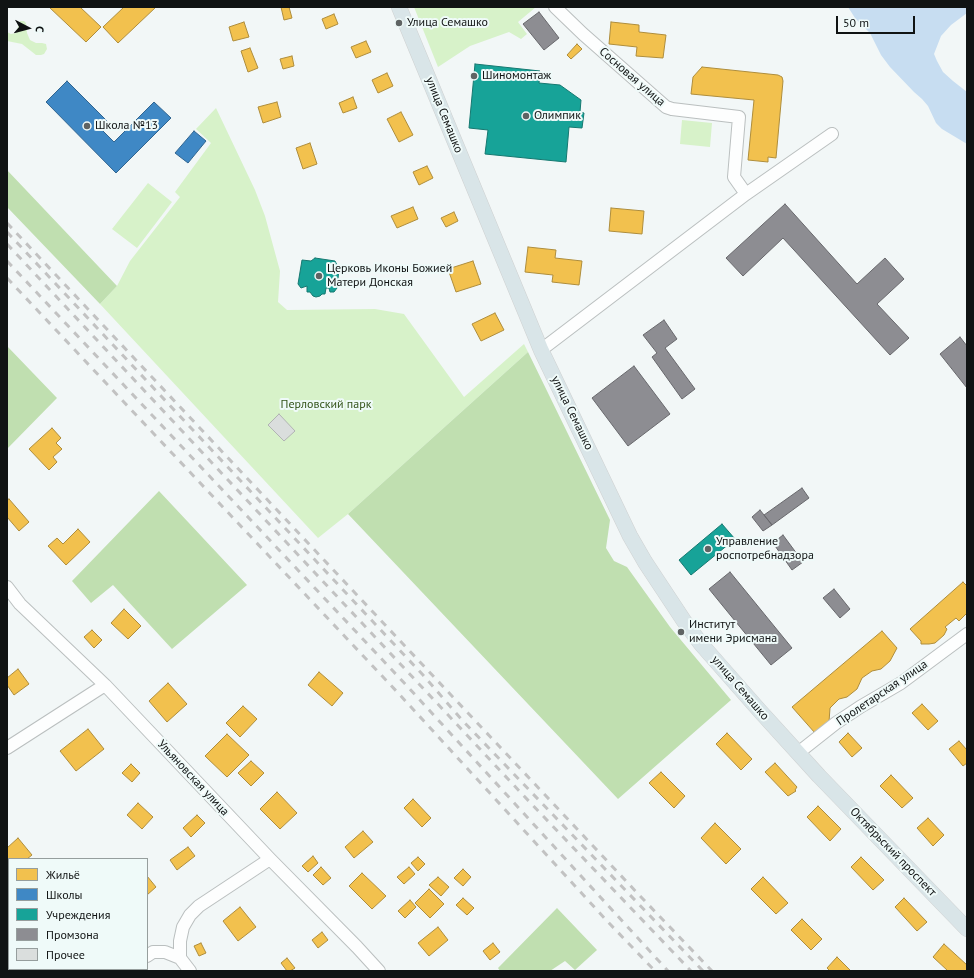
<!DOCTYPE html>
<html>
<head>
<meta charset="utf-8">
<style>
	body { margin:0 }
	#map { position:relative; width:974px; height:978px; overflow:hidden; background:#f2f7f7; font-family:"PT Sans",sans-serif }
	canvas { display:block }
	.frame { position:absolute; inset:0; border:8px solid #101313; pointer-events:none }
	.legend { position:absolute; left:8px; top:858px; width:140px; height:112px; box-sizing:border-box; background:#effaf9; border:1px solid #969e9d; margin:0; padding:5px 7px; list-style:none; font-size:12px; color:#101313 }
	.legend li { display:flex; align-items:center; gap:8px; height:20px }
	.legend b { width:20px; border:1px solid #969e9d }
	.north { position:absolute; left:8px; top:8px; width:40px; height:40px; -webkit-text-stroke:3px #effaf9; paint-order:stroke; rotate:96deg; font-size:11px; font-weight:700; line-height:16px; text-align:center; color:#101313 }
	.north::after { content:''; display:block; margin:auto; width:14px; height:18px; background:#101313; clip-path:polygon(50% 0,100% 100%,50% 72%,0 100%) }
	.scale { position:absolute; left:836px; top:16px; width:79px; height:18px; box-sizing:border-box; border:2px solid #101313; border-top:0; padding-left:5px; font-size:12px; line-height:14px; white-space:nowrap; color:#101313; -webkit-text-stroke:3px #effaf9; paint-order:stroke }
</style>
</head>
<body>
<div id="map">
<canvas width="974" height="978"></canvas>
<div class="frame"></div>
<ul class="legend">
<li><b style="height:11px;background:#f2c14e"></b>Жильё</li>
<li><b style="height:11px;background:#3f88c5"></b>Школы</li>
<li><b style="height:11px;background:#17a398"></b>Учреждения</li>
<li><b style="height:11px;background:#8d8d92"></b>Промзона</li>
<li><b style="height:11px;background:#dadedd"></b>Прочее</li>
</ul>
<div class="north">С</div>
<div class="scale">50 m</div>
</div>
<script>
const g = document.querySelector('canvas').getContext('2d');
g.lineJoin = 'round';
function paint(path, color) {
  g.fillStyle = color;
  g.fill(path, 'evenodd');
}
function poly(rows) {
  const path = new Path2D();
  for (const r of rows) {
    path.moveTo(r[0], r[1]);
    for (let i = 2; i < r.length; i += 2) path.lineTo(r[i], r[i + 1]);
  }
  return path;
}
function stroke(path, color, width, dash) {
  g.strokeStyle = color;
  g.lineWidth = width;
  g.lineCap = dash ? 'butt' : 'round';
  g.setLineDash(dash || []);
  g.stroke(path);
}
function drawText(font, color, halo, rows, align = 'center') {
  g.font = font + ' "PT Sans",sans-serif';
  g.lineWidth = 4;
  g.setLineDash([]);
  g.textBaseline = 'middle';
  g.strokeStyle = halo;
  g.fillStyle = color;
  for (const [text, x, y, turn = 0] of rows) {
    g.save();
    g.translate(x, y);
    g.rotate((+turn || 0) * Math.PI / 180);
    g.textAlign = isNaN(turn) ? turn : align;
    if (halo) g.strokeText(text, 0, 0);
    g.fillText(text, 0, 0);
    g.restore();
  }
}
paint(poly([
	[414,7,536,7,518,22,527,34,521,39,509,32,470,46,438,67],
	[20,21,24,21,26,23,27,33,30,40,36,43,42,43,46,44,47,49,44,54,41,55,36,55,22,44,7,41,7,32,11,34,16,33],
	[216,108,255,190,265,216,280,271,278,302,287,310,375,309,404,314,464,397,524,344,528,352,348,514,318,538,100,304,117,286,130,261,180,197,175,192,211,143,196,129],
	[682,120,712,123,710,147,680,144],
	[148,183,172,202,137,248,112,229]
]), '#d7f2c9');
paint(poly([
	[7,170,117,286,100,304,7,207],
	[7,346,57,398,7,449],
	[528,352,610,520,606,548,614,561,627,567,670,627,731,700,618,799,348,514],
	[159,491,247,585,172,649,113,585,91,603,72,581],
	[557,908,597,950,575,970,565,961,550,971,500,971,498,968]
]), '#c0dfb0');
paint(poly([
	[848,7,967,7,967,13,951,25,941,36,934,54,937,61,943,72,953,81,967,92,967,144,942,129,936,123,928,106,922,99,914,92,890,67,881,55,870,33,855,18]
]), '#c7ddf1');
const homes = poly([
	[49,7,80,7,101,27,86,42,49,7],
	[124,7,156,7,118,43,103,27,124,7],
	[281,7,289,7,292,18,284,20,281,7],
	[334,14,338,24,326,29,322,19,334,14],
	[244,22,249,37,233,41,229,27,244,22],
	[611,22,639,25,639,32,666,35,663,58,636,56,637,47,609,44,611,22],
	[366,41,371,52,356,58,351,47,366,41],
	[577,44,582,49,571,59,567,55,577,44],
	[250,48,258,68,248,72,241,51,250,48],
	[292,56,294,66,283,69,280,59,292,56],
	[702,67,778,75,782,77,783,81,776,158,768,157,768,162,748,160,754,100,691,94,693,77,702,67],
	[387,73,393,86,378,93,372,80,387,73],
	[353,97,357,108,343,113,339,103,353,97],
	[277,102,281,117,263,123,258,107,277,102],
	[401,112,413,135,399,142,387,119,401,112],
	[310,143,317,164,303,169,296,148,310,143],
	[427,166,433,178,419,185,413,172,427,166],
	[413,207,418,219,397,228,391,216,413,207],
	[611,208,644,211,642,234,609,231,611,208],
	[454,212,458,221,446,227,441,218,454,212],
	[528,247,556,250,555,258,582,261,579,285,552,282,553,275,525,272,528,247],
	[473,261,481,284,456,292,448,269,473,261],
	[495,313,504,330,481,341,472,324,495,313],
	[52,428,61,438,56,443,62,449,53,457,57,462,49,470,29,449,52,428],
	[9,499,29,522,19,531,7,517,7,500,9,499],
	[78,529,90,542,66,565,48,546,57,538,63,544,78,529],
	[963,582,967,586,967,613,959,621,956,618,945,627,947,629,944,635,935,643,929,644,921,644,921,641,910,629,963,582],
	[124,609,141,626,128,639,111,623,124,609],
	[92,630,102,640,94,648,84,637,92,630],
	[882,631,897,648,890,661,881,669,872,671,862,678,857,689,847,697,839,699,830,708,829,722,815,733,792,707,882,631],
	[18,669,29,684,14,695,7,685,7,678,18,669],
	[319,672,343,693,332,706,308,685,319,672],
	[168,683,187,704,167,722,149,701,168,683],
	[922,704,938,721,928,730,912,713,922,704],
	[243,706,257,719,240,737,226,723,243,706],
	[88,729,104,749,76,771,60,751,88,729],
	[727,733,752,759,741,770,716,744,727,733],
	[848,733,862,748,852,757,839,742,848,733],
	[227,734,249,755,227,777,205,756,227,734],
	[959,741,967,750,967,763,963,766,949,749,959,741],
	[251,761,264,773,251,786,238,773,251,761],
	[775,763,797,787,795,790,796,791,788,796,765,772,775,763],
	[131,764,140,773,132,782,122,773,131,764],
	[661,772,685,796,674,808,649,783,661,772],
	[891,775,913,798,902,808,880,786,891,775],
	[277,792,297,813,280,829,260,809,277,792],
	[413,799,431,818,422,827,404,808,413,799],
	[138,803,153,817,142,829,127,815,138,803],
	[818,806,841,829,830,841,807,817,818,806],
	[197,815,205,823,191,837,183,828,197,815],
	[928,818,944,835,933,846,917,828,928,818],
	[715,823,741,849,726,864,701,838,715,823],
	[363,831,373,842,354,858,345,847,363,831],
	[18,838,32,855,27,859,9,859,9,874,7,871,7,848,18,838],
	[188,847,195,856,177,870,170,860,188,847],
	[313,856,318,863,308,872,302,866,313,856],
	[418,857,425,864,418,871,411,863,418,857],
	[861,857,884,880,873,890,851,867,861,857],
	[321,867,331,878,323,885,313,875,321,867],
	[409,867,415,874,404,884,397,877,409,867],
	[463,869,471,877,463,886,454,878,463,869],
	[362,873,386,896,372,909,349,886,362,873],
	[147,876,156,887,147,895,147,876],
	[438,877,449,887,441,896,429,885,438,877],
	[763,877,788,903,776,914,751,889,763,877],
	[429,889,444,904,430,918,415,903,429,889],
	[463,898,474,908,467,915,456,905,463,898],
	[904,898,927,922,917,931,895,907,904,898],
	[410,900,416,907,405,918,398,911,410,900],
	[240,907,256,927,238,941,223,921,240,907],
	[802,919,822,939,811,950,791,930,802,919],
	[438,927,448,940,429,956,418,943,438,927],
	[322,932,328,940,318,948,312,940,322,932],
	[201,943,206,953,199,956,194,946,201,943],
	[493,943,500,952,490,960,483,951,493,943],
	[944,944,967,965,967,971,948,971,933,957,944,944],
	[837,957,851,971,830,971,827,968,837,957],
	[287,958,295,968,290,971,287,971,281,963,287,958]
]);
paint(homes, '#f2c14e');
stroke(homes, '#ae8d3c', 1);
const schools = poly([
	[67,81,109,123,102,130,114,142,154,102,171,118,116,173,46,102,67,81],
	[194,131,206,141,188,163,175,153,194,131]
]);
paint(schools, '#3f88c5');
stroke(schools, '#316590', 1);
const public = poly([
	[475,64,540,71,539,83,560,85,581,100,580,112,584,113,582,128,569,127,566,162,485,154,488,130,469,128,475,64],
	[315,258,335,261,339,269,337,288,334,292,330,292,329,288,326,288,325,294,322,294,320,296,316,297,313,296,310,292,307,292,307,286,301,288,298,284,302,260,311,261,315,258],
	[722,524,735,539,691,575,679,560,722,524]
]);
paint(public, '#17a398');
stroke(public, '#157870', 1);
const industry = poly([
	[539,12,559,38,544,50,523,24,539,12],
	[785,204,857,284,885,258,904,279,877,304,909,338,890,355,783,238,743,276,726,258,785,204],
	[664,320,677,339,665,348,695,389,682,399,652,357,657,353,643,335,664,320],
	[960,337,967,346,967,388,940,354,960,337],
	[634,366,670,414,628,446,592,398,634,366],
	[802,488,809,498,772,525,764,515,802,488],
	[760,510,772,525,763,531,752,517,760,510],
	[783,535,803,562,792,570,773,543,783,535],
	[730,572,792,648,771,665,709,589,730,572],
	[834,589,850,609,840,618,823,598,834,589]
]);
paint(industry, '#8d8d92');
stroke(industry, '#68686c', 1);
const building = poly([
	[279,414,295,431,284,441,268,425,279,414]
]);
paint(building, '#dadedd');
stroke(building, '#b1b4b3', 1);
const minor = poly([
	[555,7,583,34,666,107,672,109,739,117,734,177,746,194],
	[541,350,746,194,832,134],
	[7,587,20,604,105,685,270,859,357,947,379,971],
	[7,748,105,685],
	[798,753,836,723,860,707,901,683,967,634],
	[147,956,153,952,165,952,180,958],
	[180,958,180,941,183,927,190,915,199,906,270,859],
	[180,958,190,971],
	[118,971,122,969]
]);
const major = poly([
	[399,7,541,350,630,536,645,562,684,621,701,644,759,710,819,776,967,929]
]);
stroke(minor, '#babfbf', 14);
stroke(major, '#cfd1d1', 16);
stroke(minor, '#fdfefe', 12);
stroke(major, '#d9e5e8', 15);
stroke(poly([
	[7,223,642,898,712,971],
	[7,232,423,675,462,720,703,971],
	[7,244,523,795,691,971],
	[7,261,408,687,668,971],
	[7,278,400,695,608,922,655,971]
]), '#c2c2c2', 3, [7, 7]);
for (const [x, y, r, color] of [
	[399,23,4,"#5f6363"],
	[474,76,4,"#5f6363"],
	[526,116,4,"#5f6363"],
	[87,126,4,"#5f6363"],
	[319,276,4,"#5f6363"],
	[708,549,4,"#5f6363"],
	[681,632,4,"#5f6363"]
]) {
  const dot = new Path2D();
  dot.arc(x, y, r, 0, 2 * Math.PI);
  g.fillStyle = color;
  g.fill(dot);
  stroke(dot, '#effaf9', 1.5);
}
drawText('12px', '#101313', '#effaf9', [
	["Улица Семашко",407,23],
	["Шиномонтаж",482,76],
	["Олимпик",534,116],
	["Школа №13",95,126],
	["Церковь Иконы Божией",327,269],
	["Матери Донская",327,283],
	["Управление",716,542],
	["роспотребнадзора",716,556],
	["Институт",689,625],
	["имени Эрисмана",689,639]
], 'left');
drawText('12px', '#101313', '#effaf9', [
	["Сосновая улица",632,77,41],
	["улица Семашко",444,115,68],
	["улица Семашко",572,413,64],
	["улица Семашко",740,688,49],
	["Пролетарская улица",882,693,-34],
	["Ульяновская улица",193,778,47],
	["Октябрьский проспект",893,852,46]
]);
drawText('12px', '#335419', '#effaf9', [
	["Перловский парк",326,405]
]);
</script>
</body>
</html>
